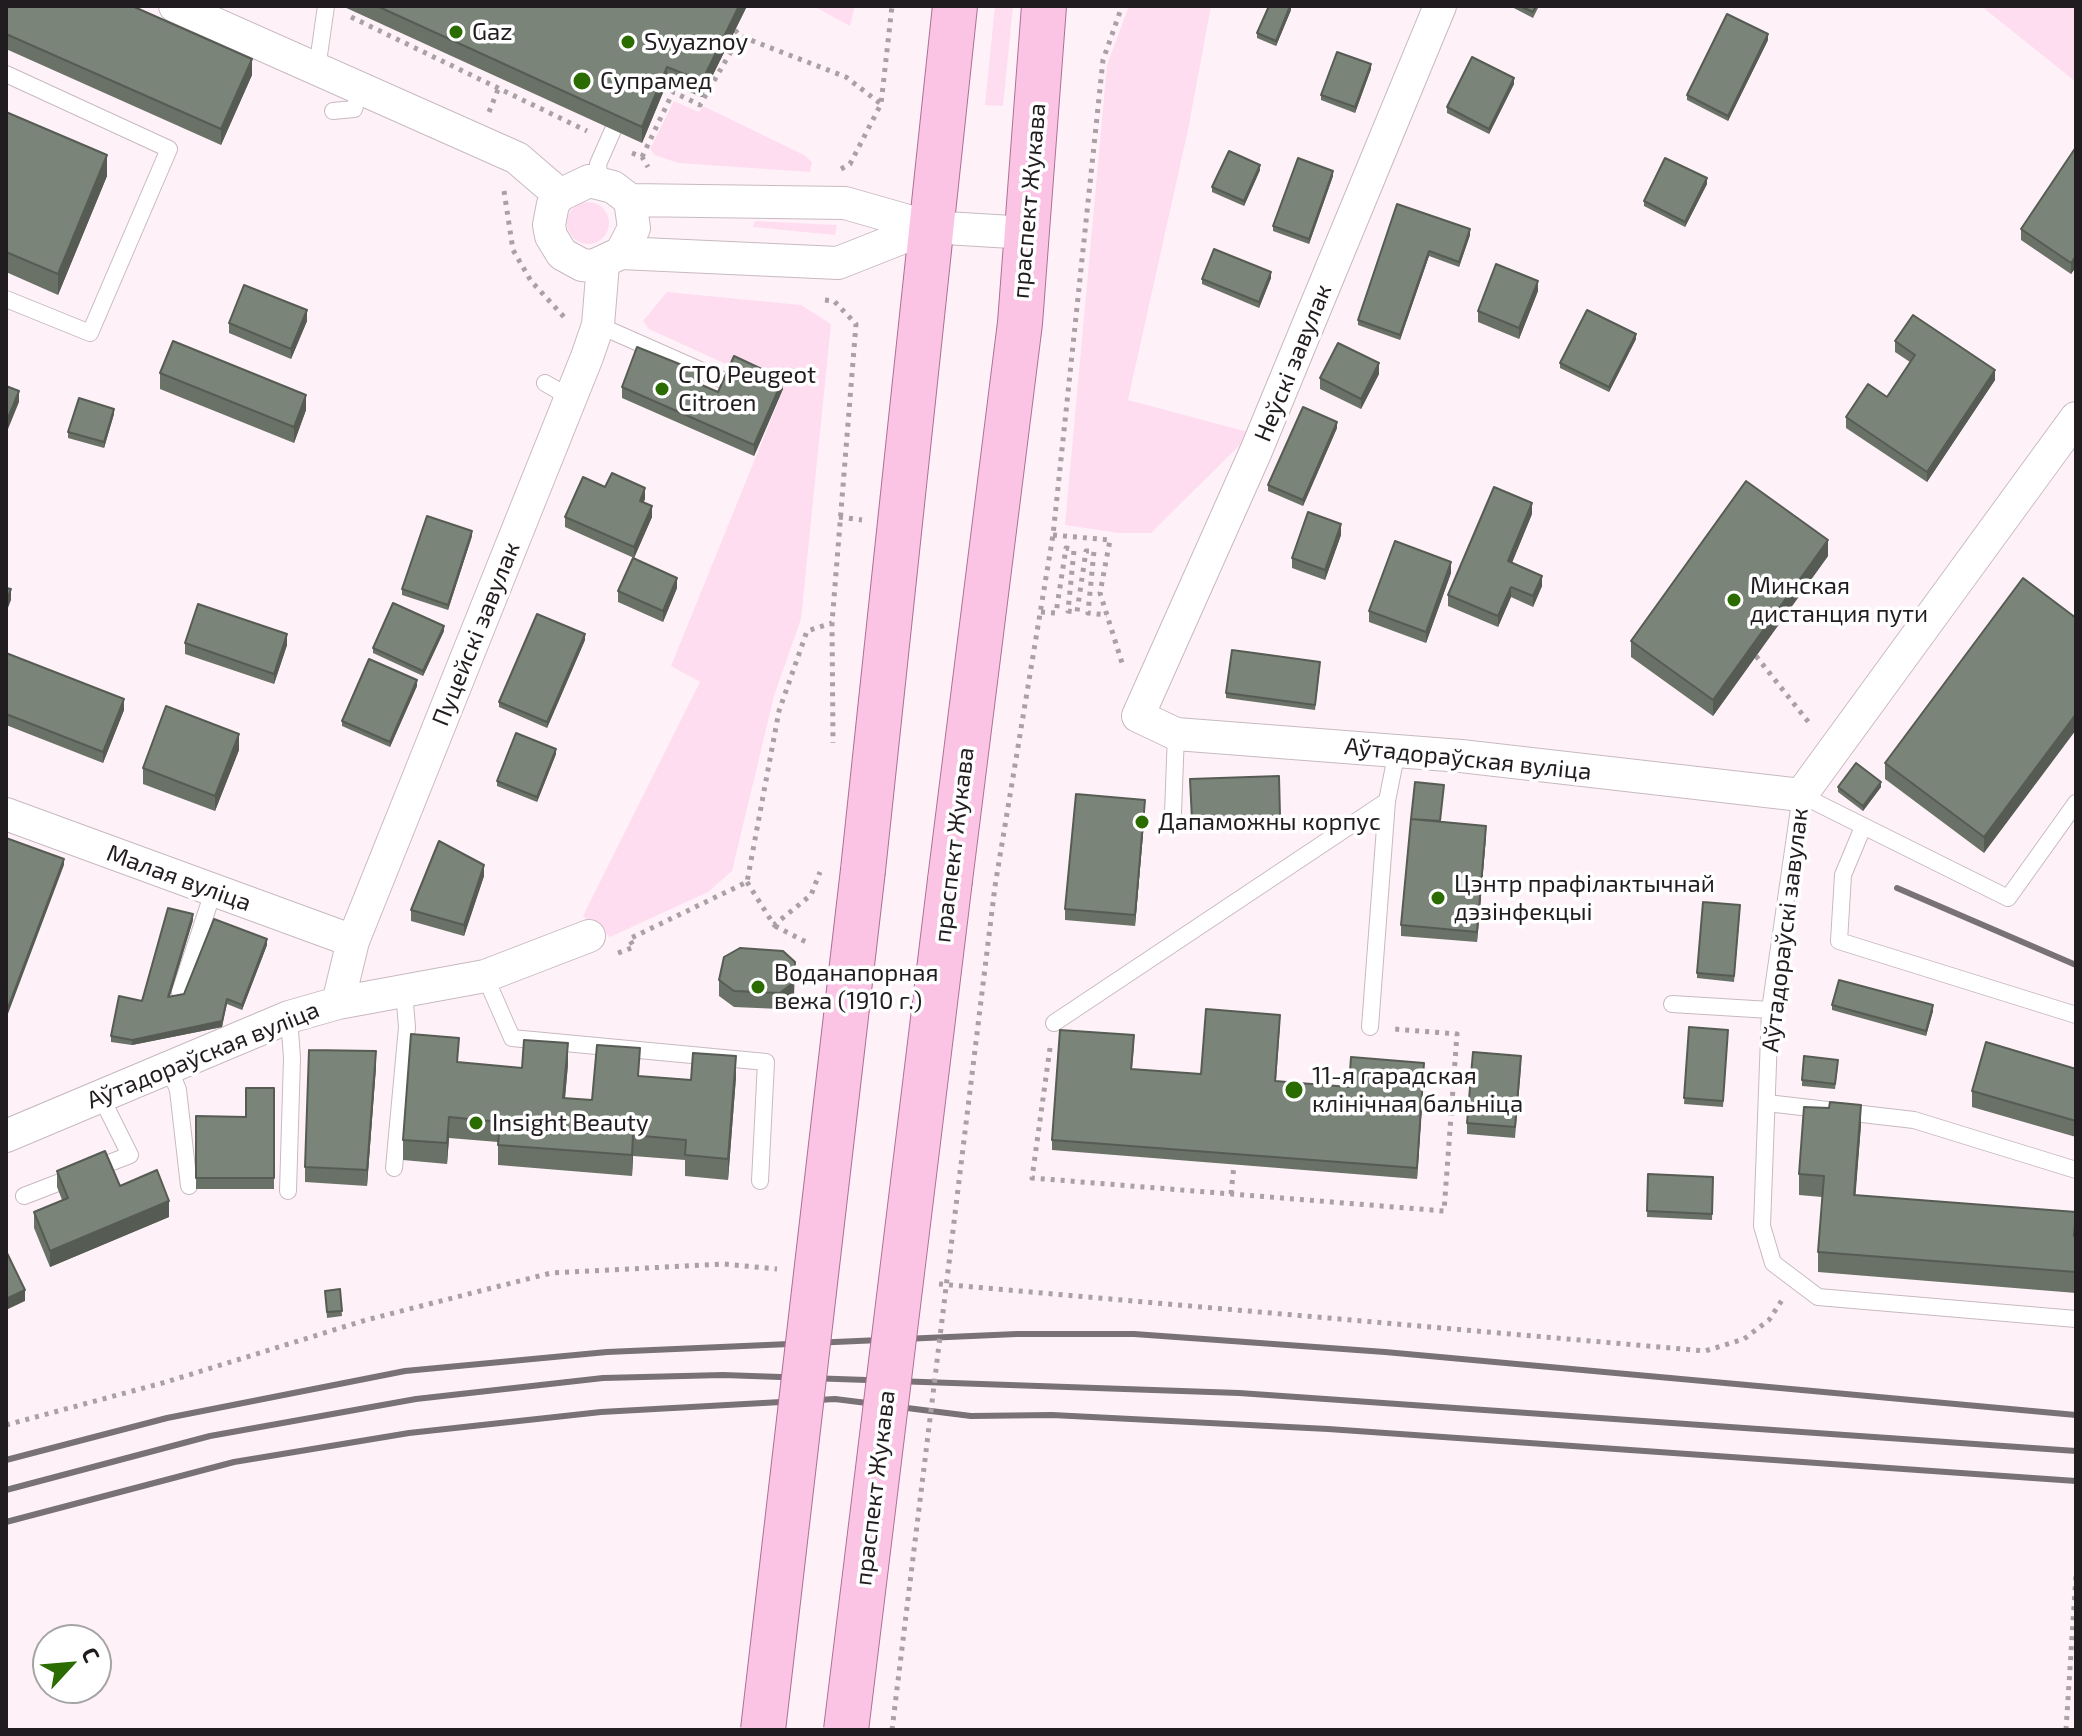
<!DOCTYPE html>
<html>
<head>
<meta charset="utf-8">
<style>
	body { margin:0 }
	#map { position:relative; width:2082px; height:1736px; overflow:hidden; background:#fef2f8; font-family:"Exo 2",sans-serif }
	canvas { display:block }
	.frame { position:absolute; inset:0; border:8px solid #211c1f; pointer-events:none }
	.north { position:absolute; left:32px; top:1624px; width:80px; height:80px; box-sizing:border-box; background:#fff; border:2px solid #a6a4a5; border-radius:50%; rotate:64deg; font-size:22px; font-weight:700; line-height:32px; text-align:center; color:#211c1f }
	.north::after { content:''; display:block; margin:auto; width:28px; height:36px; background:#2b6c01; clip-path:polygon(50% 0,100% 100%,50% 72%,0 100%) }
</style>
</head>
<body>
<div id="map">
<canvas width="2082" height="1736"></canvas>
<div class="frame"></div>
<div class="north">С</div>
</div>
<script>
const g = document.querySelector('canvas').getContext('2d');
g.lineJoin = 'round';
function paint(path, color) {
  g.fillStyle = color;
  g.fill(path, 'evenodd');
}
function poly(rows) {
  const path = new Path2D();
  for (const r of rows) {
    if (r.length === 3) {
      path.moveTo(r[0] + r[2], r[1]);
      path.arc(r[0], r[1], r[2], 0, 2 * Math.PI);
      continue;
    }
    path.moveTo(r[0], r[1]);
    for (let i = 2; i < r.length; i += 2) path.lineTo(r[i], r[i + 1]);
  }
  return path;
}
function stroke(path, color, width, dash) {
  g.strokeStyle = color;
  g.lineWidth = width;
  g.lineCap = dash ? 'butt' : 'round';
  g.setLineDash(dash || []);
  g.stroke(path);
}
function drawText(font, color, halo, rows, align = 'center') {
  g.font = font + ' "Exo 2",sans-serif';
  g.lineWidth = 7;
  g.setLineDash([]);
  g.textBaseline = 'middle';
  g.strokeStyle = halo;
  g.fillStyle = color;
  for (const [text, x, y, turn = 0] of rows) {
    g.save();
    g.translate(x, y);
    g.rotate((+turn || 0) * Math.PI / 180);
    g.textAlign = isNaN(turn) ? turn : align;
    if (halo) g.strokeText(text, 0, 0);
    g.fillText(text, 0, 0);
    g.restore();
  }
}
paint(poly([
	[813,6,855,6,850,26],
	[995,6,1013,6,1003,106,985,105],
	[1129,6,1211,6,1188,130,1128,400,1252,433,1151,533,1119,533,1065,525,1107,65],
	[1981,6,2076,6,2076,82],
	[674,101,699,112,703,106,804,155,812,162,810,172,678,163,655,155,650,149],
	[588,223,21],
	[755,221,837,225,835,235,753,227],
	[667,292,801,305,831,324,801,619,774,696,732,871,708,892,610,937,583,916,700,682,671,666,783,390,649,329,643,321]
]), '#ffddf0');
const service = poly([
	[317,69,326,6],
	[6,74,169,149,90,333,6,299],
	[333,111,354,109,361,87],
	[600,182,598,164,613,130],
	[598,325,727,382],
	[545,383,571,398],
	[2076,803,2008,898,1801,795,1770,1010,1762,1226,1773,1263,1818,1297,2076,1319],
	[1173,813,1176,734],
	[1863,827,1843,875,1839,941,2076,1015],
	[485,976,512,1038,766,1062,760,1181],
	[180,992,213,892],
	[1672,1004,1770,1010],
	[1054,1023,1387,801,1397,751],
	[1370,1027,1387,801],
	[169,1067,178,1090,189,1186],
	[1767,1103,1914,1120,2076,1170],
	[394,1168,407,1027,404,992],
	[288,1191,292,1058,289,1017],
	[24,1196,130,1155,100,1095]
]);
const minor = poly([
	[175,6,517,158,560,195],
	[1440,6,1256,451,1138,716,1176,734,1461,756,1801,795,2076,418],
	[589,181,613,187,630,200,634,228,621,253,593,266,582,265,562,254,551,236,549,225,553,204,560,195,589,181],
	[630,200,845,203,929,227,1028,233],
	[621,253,838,263,929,227],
	[6,814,353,941],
	[338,1003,353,941,587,357,598,325,603,264],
	[6,1136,289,1017,338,1003,485,976,589,936]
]);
const primary = poly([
	[863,870,955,6],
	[950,880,1020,323,1044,6]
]);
stroke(service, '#c8b9c1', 18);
stroke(minor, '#c8b9c1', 34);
stroke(primary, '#ad7094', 46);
stroke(poly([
	[351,17,587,131],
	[735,30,740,36,846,77,881,104],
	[489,112,499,87],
	[632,153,642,157,648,167],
	[642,157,673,92,700,105,740,36],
	[841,169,850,164,881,104,892,6],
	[504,191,513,250,531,281,565,318],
	[825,300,834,301,856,324,832,623,833,743],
	[839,517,862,520],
	[1053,535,1110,540,1100,593,1123,666],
	[1041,612,1056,613,1066,548,1074,550,1068,611,1077,612,1086,551,1094,551,1088,613,1107,615],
	[1756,656,1810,724],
	[747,882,774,925,811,895,820,872],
	[995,886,1053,535,1103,60,1122,6],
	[775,926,808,943],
	[618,953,634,947,629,939,747,882,779,711,807,631,832,623],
	[1050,1048,1032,1178,1444,1211,1457,1034,1394,1029],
	[1231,1194,1234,1165],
	[939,1284,1705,1351,1744,1339,1769,1320,1782,1300],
	[6,1425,166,1382,366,1320,551,1273,724,1264,777,1269],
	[2066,1730,2076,1575]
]), '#aaa0a5', 5, [4, 6]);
stroke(service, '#fff', 16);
stroke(minor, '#fff', 32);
stroke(primary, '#fbc4e5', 44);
stroke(poly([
	[1897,888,2076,965],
	[6,1460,167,1418,405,1371,607,1352,1017,1334,1134,1334,1385,1352,2076,1415],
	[6,1490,210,1436,416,1399,603,1378,723,1375,1239,1393,2076,1451],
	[6,1522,234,1462,409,1433,601,1412,835,1399,971,1416,1052,1415,1328,1429,2076,1481]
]), '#787175', 6);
const primaryBridge = poly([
	[763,1730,863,870],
	[846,1730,950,880]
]);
stroke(primaryBridge, '#ad7094', 46, []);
stroke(poly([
	[892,1730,995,886]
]), '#aaa0a5', 5, [4, 6]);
stroke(primaryBridge, '#fbc4e5', 44);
paint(poly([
	[6,6,252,75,221,145,6,49],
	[342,6,747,6,702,97,667,83,642,143],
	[1510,6,1539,6,1533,18],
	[1291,10,1276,46,1257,38,1257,33],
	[1768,40,1728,121,1687,100,1687,95],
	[1371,69,1355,113,1321,100,1321,95],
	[1514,84,1489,134,1447,113,1447,107],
	[6,112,107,176,58,295,6,272],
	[2076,147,2076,267,2071,274,2021,240,2021,229],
	[1260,170,1244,206,1212,192,1212,187],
	[1333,176,1309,244,1273,231,1273,226],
	[1707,184,1685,227,1644,206,1644,201],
	[1397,204,1470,235,1459,267,1429,256,1400,340,1358,325,1358,320],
	[1271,278,1259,308,1202,284,1202,279],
	[1538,291,1519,339,1478,322,1478,311],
	[307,321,291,359,229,333,229,323],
	[1636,339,1609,392,1560,368,1560,363],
	[1895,341,1995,380,1927,482,1846,428,1846,417,1887,397,1910,362,1895,352],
	[160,373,306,410,294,443,160,389],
	[1379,374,1361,409,1320,389,1320,378],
	[702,384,702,385,718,392,783,389,754,456,622,398,622,387],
	[114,414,104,448,68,438,68,432],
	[1337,428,1303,506,1268,491,1268,485],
	[605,487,645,499,643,502,652,517,634,558,565,527,565,517],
	[1532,514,1512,563,1542,586,1533,607,1511,597,1498,627,1448,606,1448,595],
	[1341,535,1325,580,1292,568,1292,558],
	[472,536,448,610,402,595,402,589],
	[1828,556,1713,716,1631,657,1631,641],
	[1451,573,1426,643,1369,622,1369,611],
	[2023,578,1984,853,1885,779,1885,763],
	[677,588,663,622,618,602,618,591],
	[444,631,423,676,373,653,373,648],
	[585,640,547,728,499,707,499,702],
	[185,643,287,645,274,684,185,654],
	[6,653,124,710,103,763,6,725],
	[1320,667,1315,710,1226,698,1226,693],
	[417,686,390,747,342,726,342,721],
	[239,750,215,811,143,784,143,768],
	[556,754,537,802,497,786,497,781],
	[1279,776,1280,827,1192,830,1190,779],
	[1838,787,1881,787,1863,811,1838,792],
	[1145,811,1135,926,1065,920,1065,909],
	[1441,821,1486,836,1477,942,1401,936,1401,925],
	[484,876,464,936,411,921,411,910],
	[1740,911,1734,982,1697,978,1697,973],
	[193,920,170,996,184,994,267,945,242,1010,227,1004,222,1027,132,1045,111,1042,111,1036,142,1001],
	[724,957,794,998,780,1009,734,1007,719,996,719,980],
	[1832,1005,1933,1011,1926,1036,1832,1010],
	[1280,1025,1276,1081,1349,1087,1424,1074,1417,1179,1052,1150,1052,1140,1134,1046,1132,1069,1201,1074],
	[1689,1027,1728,1030,1723,1107,1684,1104],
	[459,1062,522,1068,568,1064,565,1099,592,1100,639,1076,691,1080,736,1077,728,1180,685,1176,685,1160,633,1156,632,1176,498,1165,498,1142,449,1138,447,1164,403,1160,403,1140],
	[1838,1065,1835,1089,1802,1086,1802,1080],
	[376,1067,367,1186,305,1182,305,1167],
	[1521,1067,1515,1138,1467,1134,1467,1123],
	[2076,1069,2076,1137,1972,1107,1972,1091],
	[274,1088,274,1189,196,1189,196,1116,246,1117],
	[1829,1108,1861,1125,1855,1195,2076,1212,2076,1293,1818,1272,1818,1252,1822,1197,1799,1195,1799,1174],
	[57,1171,120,1186,169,1217,50,1267,34,1228,34,1212,62,1200,57,1187],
	[1648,1174,1713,1177,1712,1220,1647,1217],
	[340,1289,342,1316,327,1318,325,1291]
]), '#6a7267');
paint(poly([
	[739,6,747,6,702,97,702,81],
	[1291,6,1291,10,1276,46,1276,41],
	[1768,34,1768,40,1728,121,1728,116],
	[252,59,252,75,221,145,221,129],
	[1371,64,1371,69,1355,113,1355,107],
	[667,67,667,83,642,143,642,127],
	[1514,78,1514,84,1489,134,1489,129],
	[107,155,107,176,58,295,58,274],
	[1260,165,1260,170,1244,206,1244,201],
	[1333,171,1333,176,1309,244,1309,239],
	[1707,178,1707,184,1685,227,1685,222],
	[1470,229,1470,235,1459,267,1459,262],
	[1429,251,1429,256,1400,340,1400,335],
	[2076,256,2076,267,2071,274,2071,263],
	[1271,272,1271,278,1259,308,1259,302],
	[1538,281,1538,291,1519,339,1519,328],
	[307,310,307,321,291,359,291,349],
	[1636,334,1636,339,1609,392,1609,387],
	[1379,363,1379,374,1361,409,1361,399],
	[1995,370,1995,380,1927,482,1927,472],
	[702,373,702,384,697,394,697,383],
	[783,379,783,389,754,456,754,445],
	[19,391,19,402,6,434,6,423],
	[306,395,306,410,294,443,294,427],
	[114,409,114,414,104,448,104,442],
	[1337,422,1337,428,1303,506,1303,500],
	[645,488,645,499,640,512,640,501],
	[1532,503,1532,514,1508,572,1508,561],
	[652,506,652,517,634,558,634,547],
	[1341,524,1341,535,1325,580,1325,570],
	[472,531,472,536,448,610,448,605],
	[1828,540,1828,556,1713,716,1713,700],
	[1451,562,1451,573,1426,643,1426,632],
	[1542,576,1542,586,1533,607,1533,596],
	[677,578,677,588,663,622,663,611],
	[1511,587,1511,597,1498,627,1498,616],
	[11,589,11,600,6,613,6,602],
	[444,626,444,631,423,676,423,671],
	[287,634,287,645,274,684,274,674],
	[585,634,585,640,547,728,547,722],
	[417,680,417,686,390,747,390,742],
	[124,699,124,710,103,763,103,752],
	[2076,714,2076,730,1984,853,1984,837],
	[239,734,239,750,215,811,215,796],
	[556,749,556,754,537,802,537,797],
	[1881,782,1881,787,1863,811,1863,806],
	[1145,800,1145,811,1135,926,1135,915],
	[1486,826,1486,836,1477,942,1477,932],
	[64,859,64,865,6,1019,6,1013],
	[484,865,484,876,464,936,464,925],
	[193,914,193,920,168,1002,168,997],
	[267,939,267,945,242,1010,242,1005],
	[795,962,794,998,780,1009,780,993],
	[227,999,222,1027,132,1045,132,1040],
	[1933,1005,1933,1011,1926,1036,1926,1031],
	[568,1043,568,1064,563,1119,563,1098],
	[376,1051,376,1067,367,1186,367,1170],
	[736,1056,736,1077,728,1180,728,1159],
	[1424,1063,1424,1074,1417,1179,1417,1168],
	[1861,1105,1861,1125,1854,1215,1854,1195],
	[449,1117,449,1138,447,1164,447,1143],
	[633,1135,633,1156,632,1176,632,1155],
	[169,1201,169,1217,50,1267,50,1251],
	[25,1290,25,1301,6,1310,6,1299]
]), '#565c54');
const building = poly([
	[6,6,132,6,252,59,221,129,6,34,6,6],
	[377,6,739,6,702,81,667,67,642,127,377,6],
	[1269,6,1290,6,1276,41,1257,33,1269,6],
	[1520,6,1536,6,1533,12,1520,6],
	[1727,14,1768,34,1728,116,1687,95,1727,14],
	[1337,52,1371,64,1355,107,1321,95,1337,52],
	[1472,57,1514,78,1489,129,1447,107,1472,57],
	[6,112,107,155,58,274,6,252,6,112],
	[2076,147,2076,256,2071,263,2021,229,2076,147],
	[1229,151,1260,165,1244,201,1212,187,1229,151],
	[1298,158,1333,171,1309,239,1273,226,1298,158],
	[1665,158,1707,178,1685,222,1644,201,1665,158],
	[1397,204,1470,229,1459,262,1429,251,1400,335,1358,320,1397,204],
	[1214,249,1271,272,1259,302,1202,279,1214,249],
	[1496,264,1538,281,1519,328,1478,311,1496,264],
	[244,285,307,310,291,349,229,323,244,285],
	[1587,310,1636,334,1609,387,1560,363,1587,310],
	[1913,315,1995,370,1927,472,1846,417,1868,384,1887,397,1915,355,1895,341,1913,315],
	[173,341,306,395,294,427,160,373,173,341],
	[1338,343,1379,363,1361,399,1320,378,1338,343],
	[637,347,702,373,697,383,718,392,734,356,783,379,754,445,622,387,637,347],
	[6,386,19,391,6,423,6,386],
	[79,398,114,409,104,442,68,432,79,398],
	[1303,407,1337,422,1303,500,1268,485,1303,407],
	[612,473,645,488,640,501,652,506,634,547,565,517,583,477,605,487,612,473],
	[1746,481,1828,540,1713,700,1631,641,1746,481],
	[1494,487,1532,503,1508,561,1542,576,1533,596,1511,587,1498,616,1448,595,1494,487],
	[1308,512,1341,524,1325,570,1292,558,1308,512],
	[427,516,472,531,448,605,402,589,427,516],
	[1395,541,1451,562,1426,632,1369,611,1395,541],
	[633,558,677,578,663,611,618,591,633,558],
	[2023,578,2076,618,2076,714,1984,837,1885,763,2023,578],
	[6,588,11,589,6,602,6,588],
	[393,603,444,626,423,671,373,648,393,603],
	[198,604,287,634,274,674,185,643,198,604],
	[537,614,585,634,547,722,499,702,537,614],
	[1232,650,1320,662,1315,705,1226,693,1232,650],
	[6,653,124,699,103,752,6,714,6,653],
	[369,659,417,680,390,742,342,721,369,659],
	[166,706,239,734,215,796,143,768,166,706],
	[516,733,556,749,537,797,497,781,516,733],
	[1856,763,1881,782,1863,806,1838,787,1856,763],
	[1279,776,1280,816,1192,820,1190,779,1279,776],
	[1415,782,1444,785,1440,821,1411,819,1415,782],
	[1076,794,1145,800,1135,915,1065,909,1076,794],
	[1411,819,1486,826,1477,932,1401,925,1411,819],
	[6,838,64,859,6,1013,6,838],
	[439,841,484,865,464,925,411,910,439,841],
	[1703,902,1740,905,1734,976,1697,973,1703,902],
	[168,908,193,914,168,997,184,994,214,919,267,939,242,1005,227,999,222,1021,132,1040,111,1036,119,996,142,1001,168,908],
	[740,948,783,951,795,962,794,982,780,993,734,991,719,980,724,957,740,948],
	[1839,980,1933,1005,1926,1031,1832,1005,1839,980],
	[1206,1009,1280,1015,1275,1081,1349,1087,1351,1057,1424,1063,1417,1168,1052,1140,1060,1030,1134,1035,1131,1069,1201,1074,1206,1009],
	[1689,1027,1728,1030,1723,1101,1684,1098,1689,1027],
	[411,1034,459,1038,457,1062,522,1068,524,1040,568,1043,563,1098,592,1100,597,1045,640,1048,638,1076,691,1080,693,1053,736,1056,728,1159,685,1155,686,1140,633,1135,632,1155,498,1145,500,1122,449,1117,447,1143,403,1140,411,1034],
	[1986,1042,2076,1069,2076,1121,1972,1091,1986,1042],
	[309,1050,376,1051,367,1170,305,1167,309,1050],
	[1473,1052,1521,1056,1515,1127,1467,1123,1473,1052],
	[1804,1056,1838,1060,1835,1084,1802,1080,1804,1056],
	[246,1088,274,1088,274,1178,196,1178,196,1116,246,1117,246,1088],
	[1830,1102,1861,1105,1854,1195,2076,1212,2074,1236,2076,1236,2076,1272,1818,1252,1824,1176,1799,1174,1804,1107,1829,1108,1830,1102],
	[105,1151,120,1186,157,1170,169,1201,50,1251,34,1212,68,1198,57,1171,105,1151],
	[1648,1174,1713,1177,1712,1214,1647,1211,1648,1174],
	[6,1251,25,1290,6,1299,6,1251],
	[340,1289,342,1311,327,1312,325,1291,340,1289]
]);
paint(building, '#7b8478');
stroke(building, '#565c54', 2);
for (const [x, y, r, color] of [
	[456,32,8,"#2b6c01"],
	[628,42,8,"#2b6c01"],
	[582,81,10,"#2b6c01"],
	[662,389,8,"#2b6c01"],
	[1734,600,8,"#2b6c01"],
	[1142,822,8,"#2b6c01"],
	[1438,898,8,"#2b6c01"],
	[758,987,8,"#2b6c01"],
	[1294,1090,10,"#2b6c01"],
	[476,1123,8,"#2b6c01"]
]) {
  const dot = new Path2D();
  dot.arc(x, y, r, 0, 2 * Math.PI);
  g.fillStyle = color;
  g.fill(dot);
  stroke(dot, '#fff', 3);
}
drawText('24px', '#211c1f', '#fff', [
	["Gaz",472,32],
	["Svyaznoy",644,42],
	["Супрамед",600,81],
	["СТО Peugeot",678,375],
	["Citroen",678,403],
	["Минская",1750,586],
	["дистанция пути",1750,614],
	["Дапаможны корпус",1158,822],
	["Цэнтр прафілактычнай",1454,884],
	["дэзінфекцыі",1454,912],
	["Воданапорная",774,973],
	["вежа (1910 г.)",774,1001],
	["11-я гарадская",1312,1076],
	["клінічная бальніца",1312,1104],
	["Insight Beauty",492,1123]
], 'left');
drawText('24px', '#211c1f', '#fff', [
	["праспект Жукава",1029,201,-85],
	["Неўскі завулак",1293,363,-68],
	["Пуцейскі завулак",476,634,-68],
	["Аўтадораўская вуліца",1468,759,6],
	["праспект Жукава",954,845,-83],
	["Малая вуліца",179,878,20],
	["Аўтадораўскі завулак",1785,930,-83],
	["Аўтадораўская вуліца",203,1055,-22],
	["праспект Жукава",875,1488,-83]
]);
</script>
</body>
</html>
